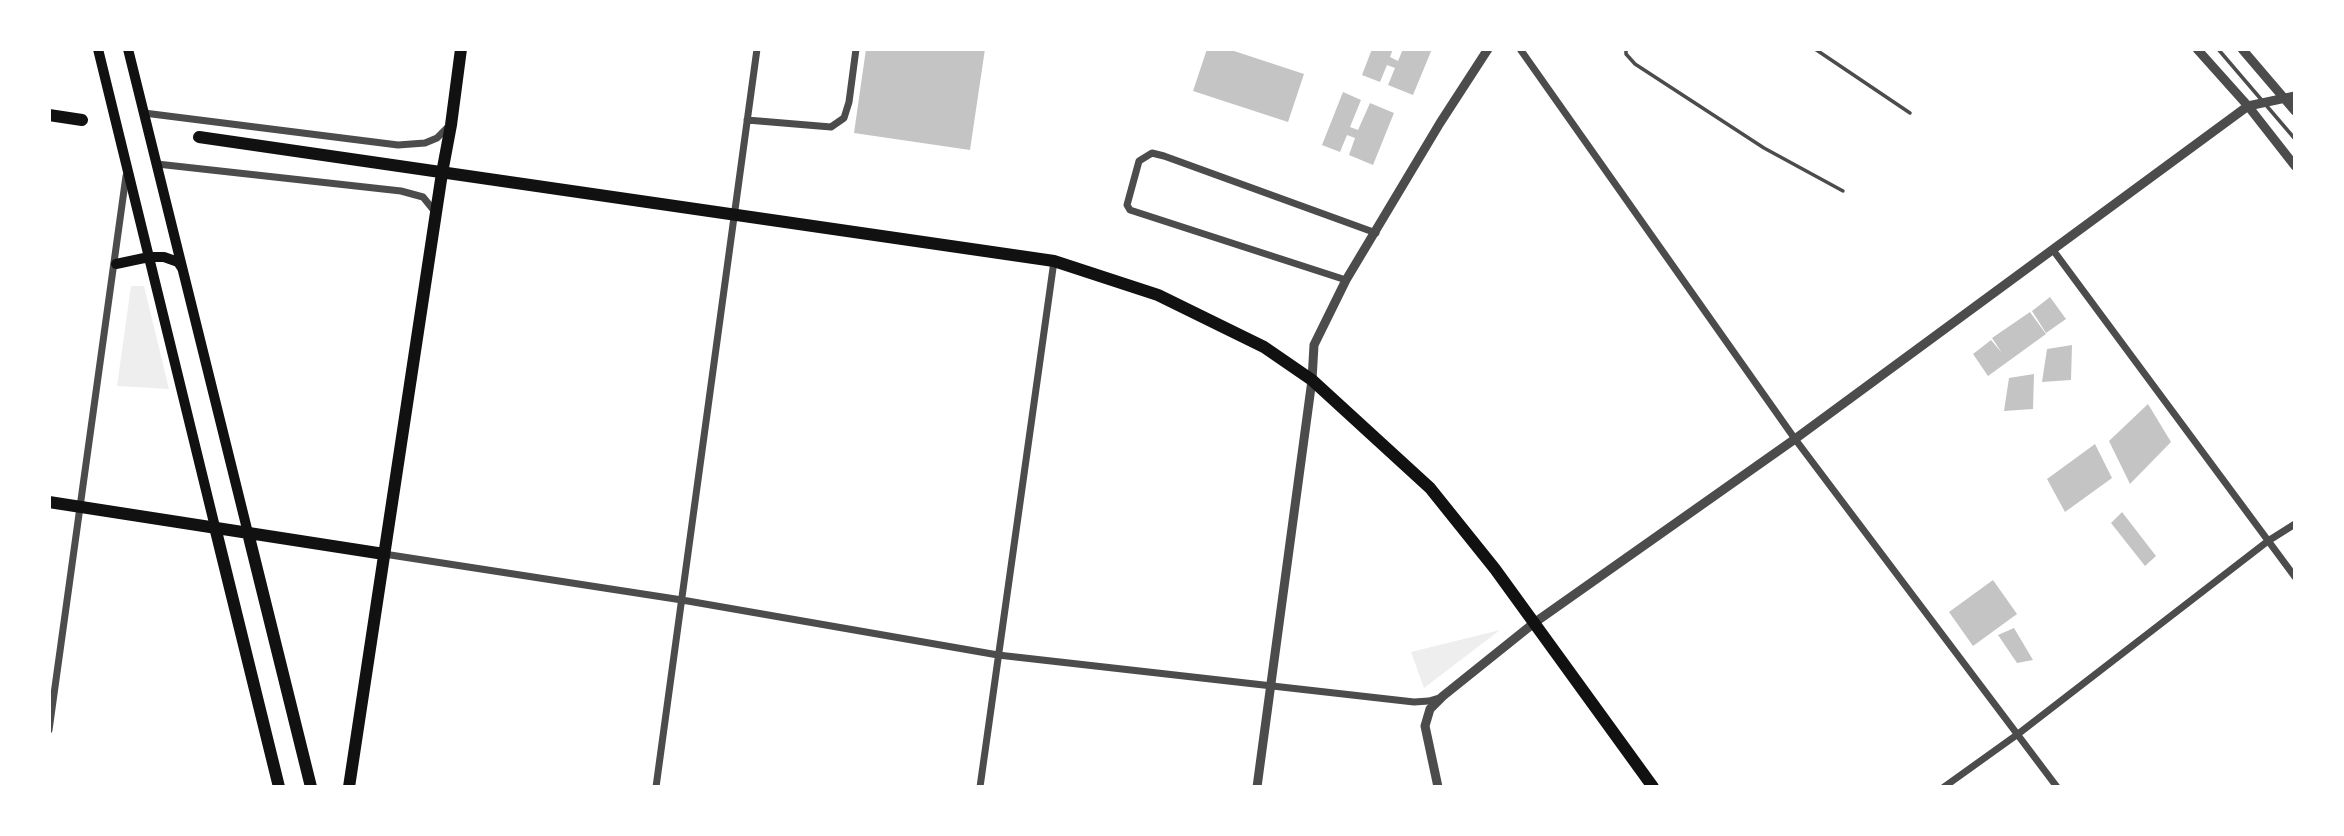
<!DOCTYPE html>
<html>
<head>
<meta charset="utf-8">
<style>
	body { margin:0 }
	#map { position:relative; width:2344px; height:836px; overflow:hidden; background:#fff; font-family:"Fira Sans",sans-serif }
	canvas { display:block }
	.frame { position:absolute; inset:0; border:51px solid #fff; pointer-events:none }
</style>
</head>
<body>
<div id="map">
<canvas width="2344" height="836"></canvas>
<div class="frame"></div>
</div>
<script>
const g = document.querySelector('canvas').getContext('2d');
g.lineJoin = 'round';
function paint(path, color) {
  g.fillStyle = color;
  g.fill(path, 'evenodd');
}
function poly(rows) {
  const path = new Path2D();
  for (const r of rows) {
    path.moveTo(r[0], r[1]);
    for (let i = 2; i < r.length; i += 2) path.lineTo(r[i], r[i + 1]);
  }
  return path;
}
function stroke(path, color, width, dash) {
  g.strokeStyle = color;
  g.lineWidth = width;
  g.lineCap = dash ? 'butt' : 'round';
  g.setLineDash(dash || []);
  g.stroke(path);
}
paint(poly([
	[131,286,144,286,169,389,117,386],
	[1500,630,1424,688,1411,652]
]), '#eee');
paint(poly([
	[866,49,985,49,970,150,854,133],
	[1207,49,1228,49,1304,74,1288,122,1193,91],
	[1372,49,1393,49,1390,57,1398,61,1403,49,1432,49,1413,95,1388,85,1395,68,1387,65,1380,82,1362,75],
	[1343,92,1361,100,1350,127,1358,130,1370,103,1394,113,1373,165,1349,155,1355,138,1347,135,1340,152,1322,145],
	[2050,297,2066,319,2046,333,2032,311],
	[2030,312,2046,334,1988,376,1973,354,1991,340,2002,353,1992,338],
	[2072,345,2071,380,2042,382,2047,349],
	[2034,374,2033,409,2004,411,2009,378],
	[2148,404,2171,442,2130,484,2109,441],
	[2095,444,2112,478,2065,512,2047,479],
	[2122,512,2156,556,2145,566,2111,523],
	[1993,580,2017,614,1973,646,1949,612],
	[2014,628,2033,660,2017,663,1998,635]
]), '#c4c4c4');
stroke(poly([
	[1626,49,1626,54,1635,64,1764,148,1843,191],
	[1815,49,1910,113],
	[2218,49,2295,139]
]), '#4c4c4c', 3.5);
stroke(poly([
	[1520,49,1795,439,2057,787],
	[144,113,398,145,425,143,437,138,448,127],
	[747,120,831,127,844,118,849,102,856,49],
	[157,164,401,191,423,197,436,213],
	[2053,250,2295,577],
	[1346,280,1130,210,1127,205,1139,161,1152,153,1164,156,1376,233],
	[384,554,682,600,998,655,1414,702,1429,701,1439,698],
	[49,730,126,176],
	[656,787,757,49],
	[980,787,1054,261],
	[1944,787,2018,734,2268,541,2295,524]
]), '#4c4c4c', 7);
stroke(poly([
	[2197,49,2248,106,2295,166],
	[2242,49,2295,111],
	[1257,787,1312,380,1314,345,1346,280,1440,123,1488,49],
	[1438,787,1425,726,1430,709,1443,696,1534,623,1795,439,2248,106,2295,96]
]), '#4c4c4c', 9);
stroke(poly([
	[98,49,215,527],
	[128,49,248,533],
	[116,264,149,257,164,257,178,262,182,268]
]), '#111', 10);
stroke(poly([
	[49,115,82,120],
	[199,137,1054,261,1158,295,1264,347,1312,380,1430,488,1495,569,1653,787],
	[49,502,384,554],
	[215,527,279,787],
	[248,533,311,787],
	[349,787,442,173,451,125,461,49]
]), '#111', 12);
</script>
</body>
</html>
